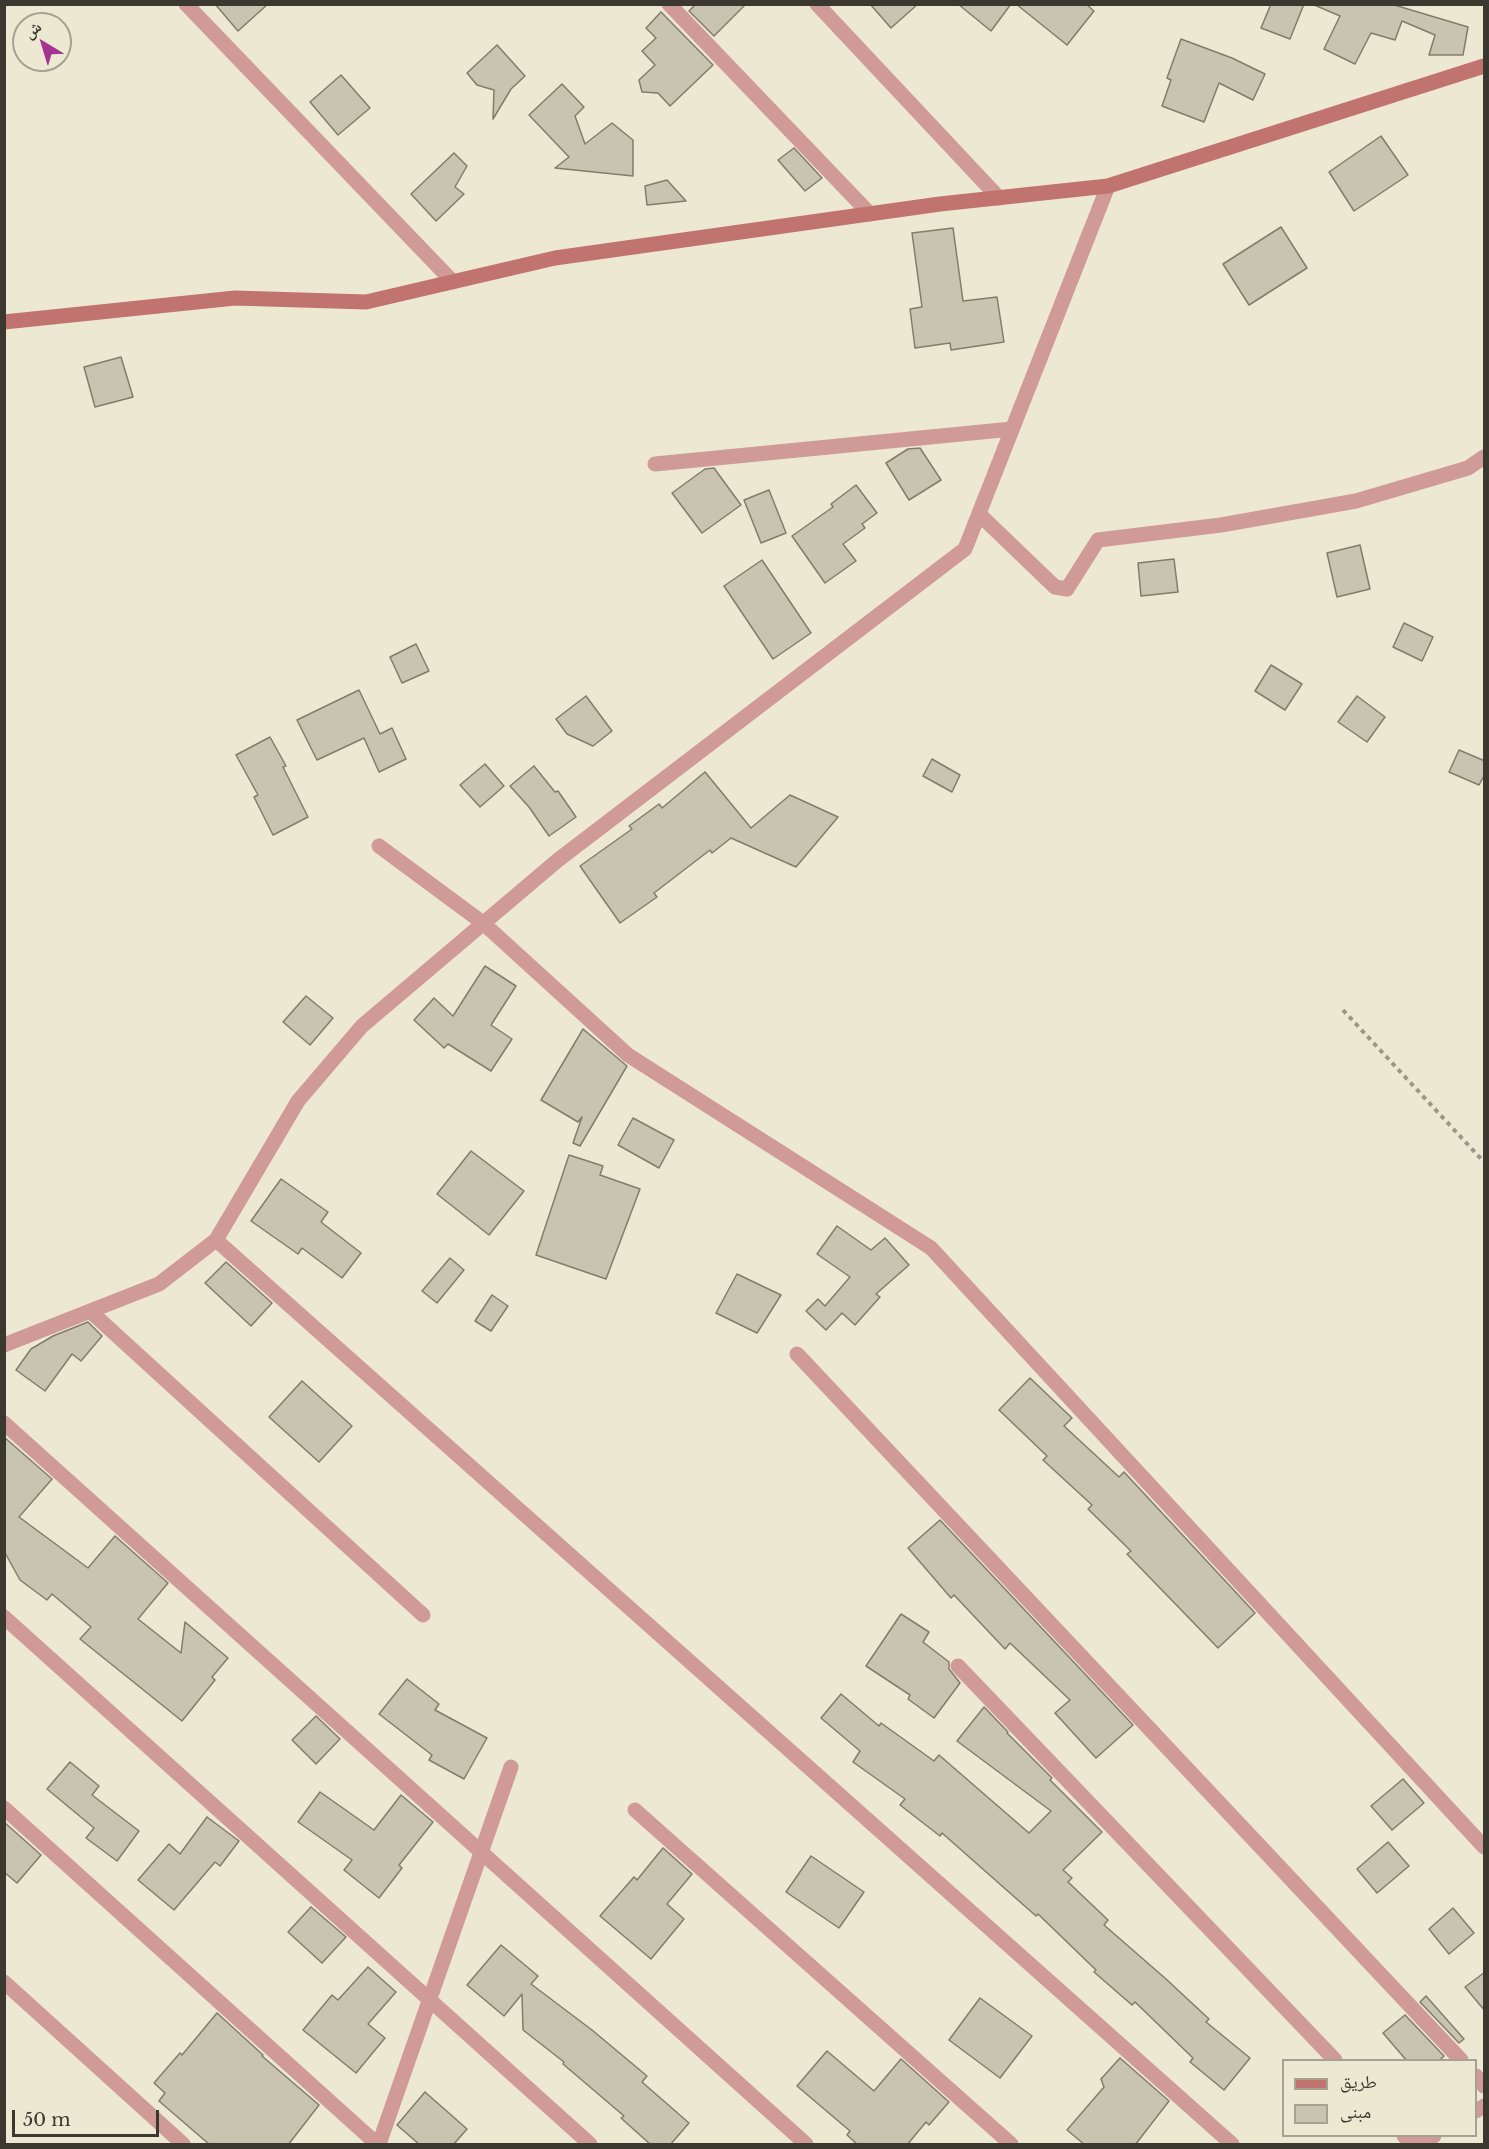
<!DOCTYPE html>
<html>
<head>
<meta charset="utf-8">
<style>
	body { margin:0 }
	#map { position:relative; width:1489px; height:2149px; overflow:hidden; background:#ede8d2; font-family:"Libre Baskerville","Noto Naskh Arabic",serif }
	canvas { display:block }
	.frame { position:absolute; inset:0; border:6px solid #3a382f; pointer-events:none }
	.legend { position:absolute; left:1282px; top:2059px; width:195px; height:78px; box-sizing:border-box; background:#ede8d2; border:2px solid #a5a291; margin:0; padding:8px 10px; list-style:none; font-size:18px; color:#3a382f }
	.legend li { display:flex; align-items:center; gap:12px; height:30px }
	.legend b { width:30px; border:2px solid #a5a291 }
	.north { position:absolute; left:12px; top:12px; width:60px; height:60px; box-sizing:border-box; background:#ede8d2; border:2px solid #a5a291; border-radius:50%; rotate:322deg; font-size:16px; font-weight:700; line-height:24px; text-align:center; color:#3a382f }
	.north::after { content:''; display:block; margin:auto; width:21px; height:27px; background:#a33492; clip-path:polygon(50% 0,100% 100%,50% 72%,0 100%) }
	.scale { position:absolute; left:12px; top:2110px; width:147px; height:27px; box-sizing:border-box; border:3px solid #3a382f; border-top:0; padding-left:8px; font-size:18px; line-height:21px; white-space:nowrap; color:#3a382f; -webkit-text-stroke:4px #ede8d2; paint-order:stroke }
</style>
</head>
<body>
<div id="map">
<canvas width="1489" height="2149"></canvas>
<div class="frame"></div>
<ul class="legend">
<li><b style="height:8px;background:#c0736f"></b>طريق</li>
<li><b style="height:16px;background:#c9c4af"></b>مبنى</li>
</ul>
<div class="north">ش</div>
<div class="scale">50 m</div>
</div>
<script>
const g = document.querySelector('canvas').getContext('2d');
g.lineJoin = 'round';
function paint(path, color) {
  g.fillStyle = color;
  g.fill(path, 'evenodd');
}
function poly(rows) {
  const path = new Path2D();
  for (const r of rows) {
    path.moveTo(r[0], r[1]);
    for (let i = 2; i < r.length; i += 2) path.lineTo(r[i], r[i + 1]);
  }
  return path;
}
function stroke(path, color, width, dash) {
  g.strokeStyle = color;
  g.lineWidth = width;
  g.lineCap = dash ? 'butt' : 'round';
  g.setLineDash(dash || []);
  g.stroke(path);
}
const building = poly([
	[215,4,268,4,238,31,215,4],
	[696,4,746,4,714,36,689,11,696,4],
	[870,4,918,4,891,28,870,4],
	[958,4,1011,4,991,31,958,4],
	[1016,4,1086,4,1094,11,1067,45,1016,4],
	[1271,4,1304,4,1290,39,1261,28,1271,4],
	[1312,4,1391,4,1468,27,1463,55,1429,55,1435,35,1402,21,1395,40,1371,33,1355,64,1324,49,1340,16,1312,4],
	[661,12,713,65,670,106,658,93,642,92,639,80,655,65,642,51,656,38,646,28,661,12],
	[1181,39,1232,58,1265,74,1253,100,1219,83,1204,122,1162,106,1171,80,1167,78,1181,39],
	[497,45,525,76,511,89,493,119,494,90,477,85,467,73,497,45],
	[341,75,370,108,338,135,310,102,341,75],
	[562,84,584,107,575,116,585,144,612,123,633,140,633,176,555,168,569,157,529,115,562,84],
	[1381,136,1408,175,1354,211,1329,172,1381,136],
	[794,148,822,178,805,191,778,160,794,148],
	[454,153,467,166,455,187,464,194,436,221,411,194,454,153],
	[667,180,686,201,647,205,645,186,667,180],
	[1281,227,1307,268,1249,305,1223,264,1281,227],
	[953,228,963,301,997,297,1004,342,951,350,950,343,915,348,910,309,922,307,912,233,953,228],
	[121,357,133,397,95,407,84,367,121,357],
	[920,448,941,480,909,500,886,463,908,449,920,448],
	[714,468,741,505,702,533,672,493,705,469,714,468],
	[856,485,877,513,862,524,865,528,843,544,856,561,825,583,792,536,833,507,831,504,856,485],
	[769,490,786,533,761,543,744,500,769,490],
	[1360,545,1370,589,1337,597,1327,553,1360,545],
	[1174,559,1178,592,1141,596,1138,563,1174,559],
	[762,560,811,633,773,659,724,586,762,560],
	[1404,623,1433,637,1422,661,1393,647,1404,623],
	[416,644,429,671,402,683,390,657,416,644],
	[1271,665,1302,684,1285,710,1255,691,1271,665],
	[359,690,380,734,392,728,406,759,379,772,364,738,317,760,297,720,359,690],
	[586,696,612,731,593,746,567,734,556,719,586,696],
	[1357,696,1385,717,1367,742,1338,722,1357,696],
	[270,737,286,766,283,767,308,817,273,835,254,797,258,795,236,755,270,737],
	[1459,750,1485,761,1485,774,1479,785,1449,772,1459,750],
	[932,759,960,775,952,792,923,776,932,759],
	[485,764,504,786,480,807,460,785,485,764],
	[534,766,555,792,558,791,576,817,549,836,529,807,510,786,534,766],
	[705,772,751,828,790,795,838,817,796,867,731,838,712,853,710,850,654,893,657,897,620,923,580,866,632,829,629,826,659,804,662,808,705,772],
	[485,966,516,986,491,1025,512,1039,491,1071,448,1044,444,1048,414,1020,434,998,453,1016,485,966],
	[306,996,333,1018,310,1045,283,1022,306,996],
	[583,1029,627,1066,580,1146,573,1143,582,1117,578,1122,541,1100,583,1029],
	[633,1118,674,1140,659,1168,618,1145,633,1118],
	[471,1151,524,1191,489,1235,437,1194,471,1151],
	[569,1155,603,1166,600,1175,640,1189,606,1279,536,1255,569,1155],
	[281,1179,328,1212,321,1222,361,1253,342,1278,302,1248,298,1254,251,1221,281,1179],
	[837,1226,871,1250,885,1238,909,1265,876,1294,880,1297,855,1325,842,1313,826,1330,806,1311,818,1299,825,1306,850,1277,817,1254,837,1226],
	[450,1258,464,1270,437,1303,422,1291,450,1258],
	[226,1262,272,1303,251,1326,205,1283,226,1262],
	[737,1274,781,1295,757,1333,716,1313,737,1274],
	[492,1295,508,1306,491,1331,475,1321,492,1295],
	[88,1322,102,1336,81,1361,72,1354,45,1391,16,1370,31,1349,53,1336,88,1322],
	[1030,1378,1072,1418,1064,1426,1119,1477,1124,1472,1255,1613,1218,1648,1127,1554,1131,1551,1088,1509,1092,1505,1043,1460,1047,1456,999,1410,1030,1378],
	[302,1381,352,1426,319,1462,269,1417,302,1381],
	[4,1437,52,1479,19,1517,88,1568,115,1536,168,1583,138,1619,181,1653,185,1622,228,1658,212,1677,215,1680,182,1721,80,1639,91,1627,52,1594,47,1600,20,1580,4,1551,4,1437],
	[940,1520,1133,1725,1096,1758,1055,1713,1070,1700,1010,1643,1005,1649,954,1595,951,1598,908,1548,940,1520],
	[901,1614,929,1632,923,1642,949,1662,949,1669,960,1683,934,1718,908,1699,910,1695,866,1666,901,1614],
	[407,1679,439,1704,435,1710,487,1738,464,1779,429,1760,432,1755,379,1714,407,1679],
	[841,1694,879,1726,881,1723,934,1761,939,1755,1029,1833,1051,1811,957,1741,984,1707,1008,1732,1007,1733,1052,1778,1050,1780,1102,1832,1063,1870,1072,1878,1068,1882,1108,1920,1104,1925,1166,1979,1209,2019,1206,2022,1250,2058,1224,2090,1190,2062,1193,2058,1135,2002,1132,2005,1094,1972,1096,1970,1038,1914,1036,1916,942,1833,940,1836,900,1805,905,1799,853,1762,860,1751,821,1718,841,1694],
	[316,1716,340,1739,316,1764,292,1740,316,1716],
	[70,1762,99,1786,92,1795,139,1831,117,1861,86,1838,94,1828,47,1789,70,1762],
	[1403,1779,1424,1803,1392,1830,1371,1806,1403,1779],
	[320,1792,374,1830,401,1795,433,1822,399,1865,402,1868,379,1898,344,1870,352,1860,298,1822,320,1792],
	[207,1817,239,1841,220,1866,215,1862,174,1910,138,1880,169,1844,180,1854,207,1817],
	[4,1822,41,1855,17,1883,4,1872,4,1822],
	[1388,1842,1409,1866,1377,1893,1357,1869,1388,1842],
	[663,1848,692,1874,667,1904,684,1919,651,1959,600,1916,634,1877,637,1880,663,1848],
	[811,1856,864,1892,839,1928,786,1892,811,1856],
	[311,1907,346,1937,322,1963,288,1932,311,1907],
	[1453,1908,1474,1933,1449,1954,1429,1929,1453,1908],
	[501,1945,538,1976,531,1984,592,2030,647,2076,642,2082,689,2123,670,2145,651,2145,621,2118,624,2116,563,2064,564,2062,523,2030,522,1994,504,2016,467,1985,501,1945],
	[368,1967,396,1992,368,2024,385,2038,356,2073,303,2030,332,1995,338,2000,368,1967],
	[1485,1972,1485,2011,1465,1987,1485,1972],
	[1426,1996,1464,2039,1459,2043,1420,2002,1426,1996],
	[980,1998,1032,2036,1000,2078,949,2040,980,1998],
	[217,2013,263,2055,262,2056,319,2105,288,2145,210,2145,159,2101,165,2093,154,2083,180,2053,182,2055,217,2013],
	[1405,2015,1444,2056,1439,2061,1407,2061,1383,2033,1405,2015],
	[827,2051,874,2091,901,2059,949,2102,929,2125,926,2122,907,2145,858,2145,847,2135,850,2131,797,2086,827,2051],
	[1120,2058,1169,2101,1135,2145,1085,2145,1067,2130,1104,2087,1101,2079,1120,2058],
	[425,2092,467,2129,453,2145,420,2145,397,2125,425,2092]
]);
paint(building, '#c9c4af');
stroke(building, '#827d69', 1.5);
stroke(poly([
	[1343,1010,1484,1162]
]), '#9c9888', 4, [4.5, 4.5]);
stroke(poly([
	[186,4,453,282],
	[669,4,870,214],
	[817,4,999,198],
	[655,464,1012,429],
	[979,514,1055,587,1067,589,1098,540,1221,525,1356,501,1468,468,1484,457],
	[379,846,483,923,628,1055,931,1248,1484,1847],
	[216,1240,1232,2144],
	[90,1311,423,1615],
	[4,1345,159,1284,216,1240,298,1101,362,1026,558,860,965,549,1108,186],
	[797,1354,1461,2060],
	[4,1423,806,2144],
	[4,1617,590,2144],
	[958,1666,1335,2060],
	[4,1808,377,2144],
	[635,1810,1011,2144],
	[4,1982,183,2144],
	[1476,2076,1484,2086],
	[1476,2111,1484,2106],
	[1404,2136,1412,2144],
	[379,2144,511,1767],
	[1418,2144,1434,2136]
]), '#d09a96', 15);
stroke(poly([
	[4,322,235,298,366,302,555,258,940,204,1108,186,1484,66]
]), '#c0736f', 15);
</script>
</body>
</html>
